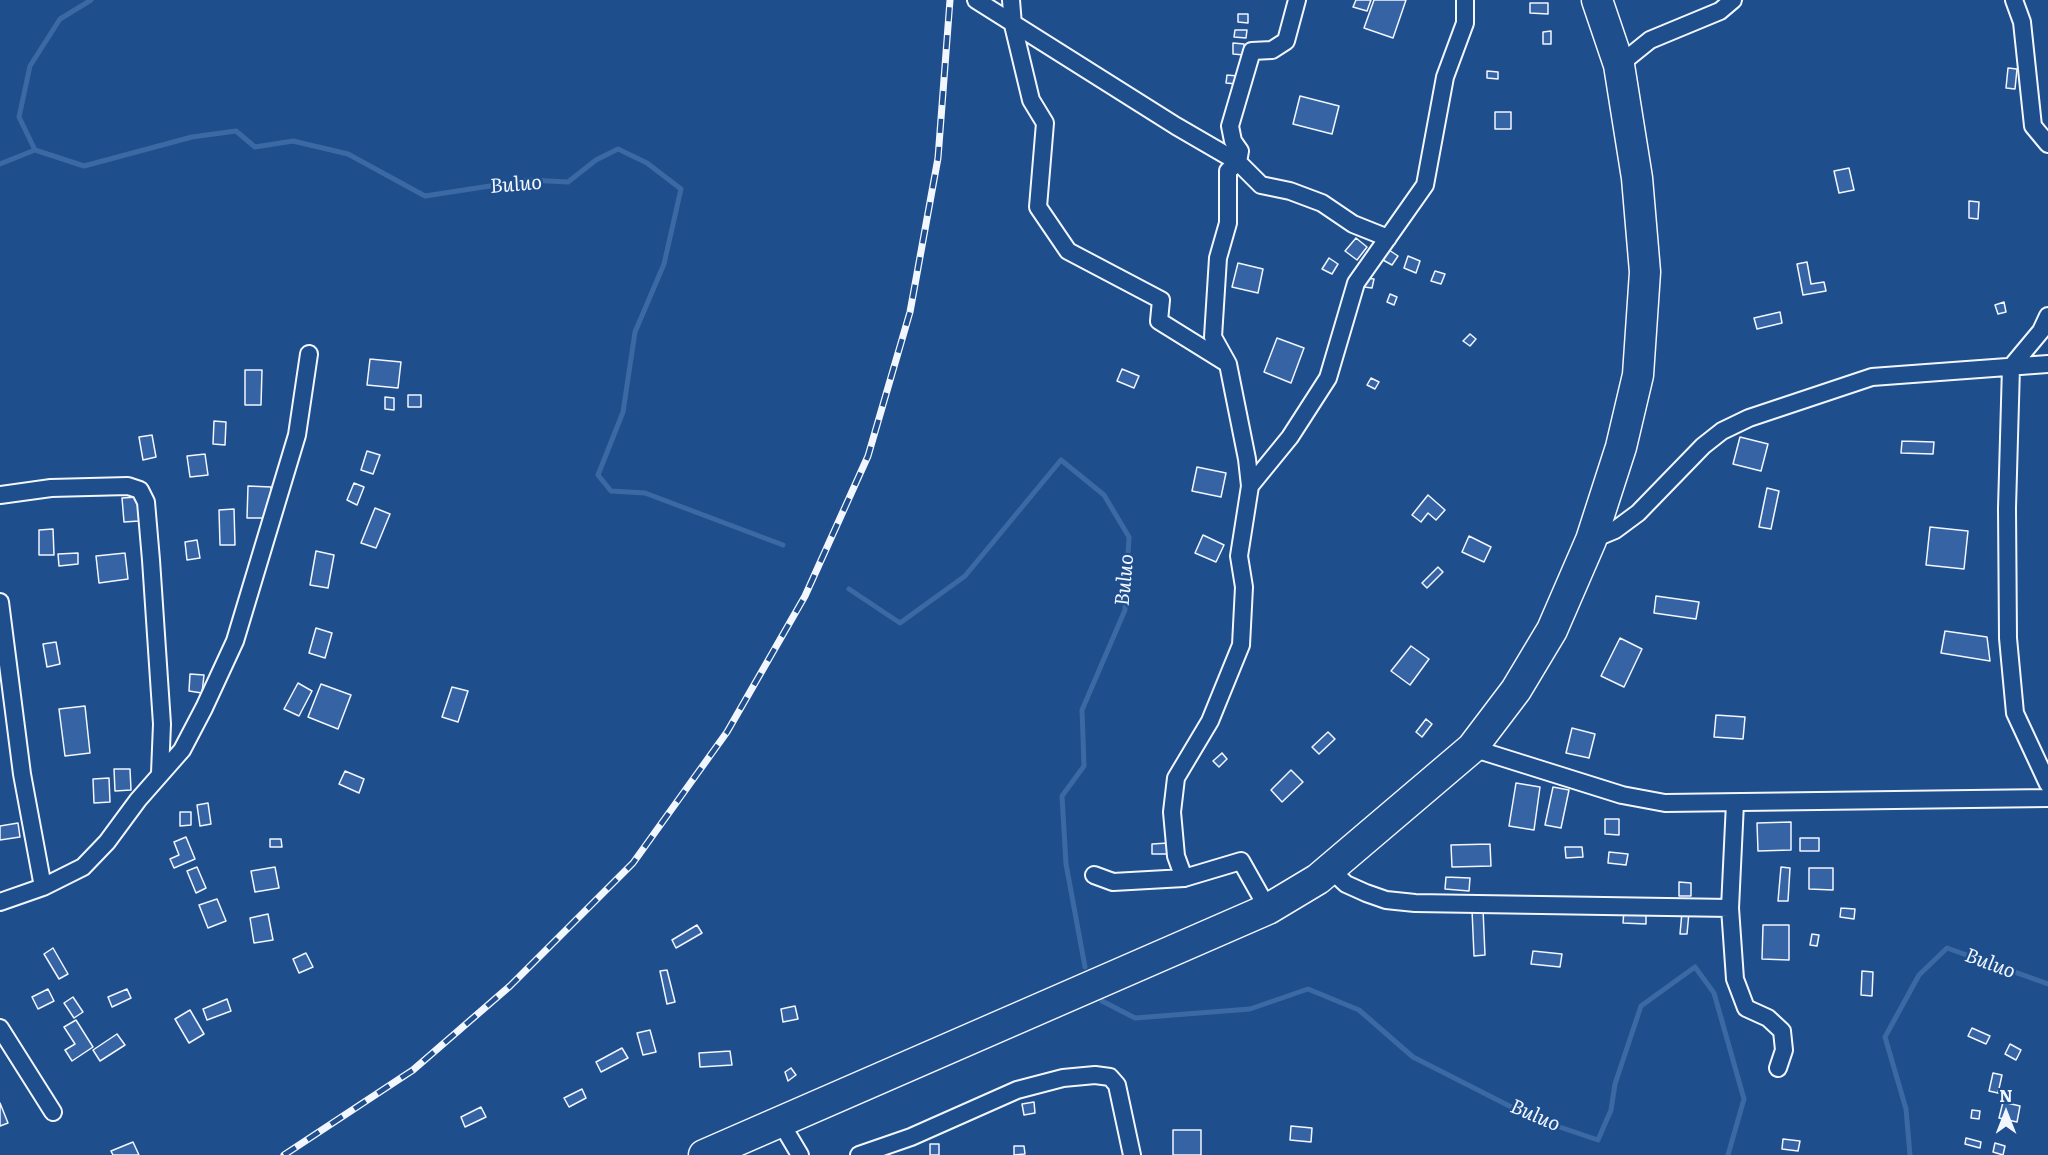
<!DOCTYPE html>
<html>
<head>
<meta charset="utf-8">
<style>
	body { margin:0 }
	#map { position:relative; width:2048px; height:1155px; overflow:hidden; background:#1f4e8c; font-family:Literata,serif }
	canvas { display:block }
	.north { position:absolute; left:1976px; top:1083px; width:60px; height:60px; -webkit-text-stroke:4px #1f4e8c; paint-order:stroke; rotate:0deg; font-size:16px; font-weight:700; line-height:24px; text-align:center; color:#f2f6ff }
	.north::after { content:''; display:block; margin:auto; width:21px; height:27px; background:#f2f6ff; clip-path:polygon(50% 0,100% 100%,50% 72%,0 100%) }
</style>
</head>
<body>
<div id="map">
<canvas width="2048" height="1155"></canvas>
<div class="north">N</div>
</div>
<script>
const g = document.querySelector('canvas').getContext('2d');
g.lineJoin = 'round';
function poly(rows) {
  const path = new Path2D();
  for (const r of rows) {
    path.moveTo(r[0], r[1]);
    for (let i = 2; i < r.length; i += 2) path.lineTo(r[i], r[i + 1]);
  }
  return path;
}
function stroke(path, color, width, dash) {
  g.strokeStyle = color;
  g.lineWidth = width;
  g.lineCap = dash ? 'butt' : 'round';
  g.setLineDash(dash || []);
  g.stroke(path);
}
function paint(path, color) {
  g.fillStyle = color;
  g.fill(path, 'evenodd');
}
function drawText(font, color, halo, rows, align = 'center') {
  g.font = font + ' Literata,serif';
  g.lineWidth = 4.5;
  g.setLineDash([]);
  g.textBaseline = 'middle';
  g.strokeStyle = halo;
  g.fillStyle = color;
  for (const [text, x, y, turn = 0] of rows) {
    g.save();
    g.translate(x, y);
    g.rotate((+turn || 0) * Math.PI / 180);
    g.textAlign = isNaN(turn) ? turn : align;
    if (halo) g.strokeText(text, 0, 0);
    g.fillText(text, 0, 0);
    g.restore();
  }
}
stroke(poly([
	[91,0,60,19,30,66,19,117,35,150,84,166,192,137,236,131,255,147,293,141,348,154,425,196,529,180,568,182,596,160,618,149,647,163,681,189,664,264,635,332,623,412,598,475,611,491,645,493,783,545],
	[0,164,35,150],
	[849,589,900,623,965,576,1061,460,1104,495,1129,537,1125,610,1082,710,1084,766,1062,796,1066,864,1085,967],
	[1102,1001,1135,1018,1250,1009,1308,989,1359,1010,1413,1057,1533,1118,1598,1140,1611,1110,1615,1084,1641,1006,1695,967,1714,993,1744,1099,1728,1155],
	[1910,1155,1906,1109,1885,1037,1919,975,1947,948,2048,984]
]), '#3b69a3', 5);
const building = poly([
	[1356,0,1371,0,1367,11,1353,7,1356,0],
	[1374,0,1406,0,1393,38,1364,28,1374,0],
	[1530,3,1548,3,1548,14,1530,13,1530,3],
	[1238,14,1248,14,1248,23,1238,22,1238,14],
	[1235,30,1247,30,1246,38,1234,37,1235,30],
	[1551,31,1551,44,1543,44,1543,32,1551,31],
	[1233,43,1244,44,1244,55,1233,54,1233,43],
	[2008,68,2017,69,2015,89,2006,88,2008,68],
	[1487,71,1498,72,1498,79,1487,78,1487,71],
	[1227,75,1238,76,1237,84,1226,83,1227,75],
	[1300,96,1339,106,1332,134,1293,124,1300,96],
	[1495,112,1511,112,1511,129,1495,129,1495,112],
	[1849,168,1854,190,1839,193,1834,171,1849,168],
	[1969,201,1979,202,1978,219,1969,218,1969,201],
	[1356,238,1367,247,1357,260,1345,251,1356,238],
	[1389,250,1398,256,1392,265,1383,260,1389,250],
	[1408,256,1420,261,1416,273,1404,268,1408,256],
	[1329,258,1338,264,1332,274,1322,269,1329,258],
	[1807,262,1811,284,1824,282,1826,291,1803,295,1797,264,1807,262],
	[1238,263,1263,269,1258,293,1232,287,1238,263],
	[1435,271,1445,274,1441,284,1431,281,1435,271],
	[1366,278,1374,279,1372,288,1364,287,1366,278],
	[1390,294,1397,297,1394,305,1387,302,1390,294],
	[2004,302,2006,312,1998,314,1995,305,2004,302],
	[1780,312,1782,323,1757,329,1754,318,1780,312],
	[1470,334,1476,339,1470,346,1463,341,1470,334],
	[1277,338,1304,348,1291,383,1264,372,1277,338],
	[370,359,401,362,398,388,367,385,370,359],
	[1122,369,1139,376,1134,388,1117,381,1122,369],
	[245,370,262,370,261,405,245,405,245,370],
	[1371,378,1379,382,1375,389,1367,385,1371,378],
	[408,395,421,395,421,407,408,407,408,395],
	[385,397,394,398,394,410,385,409,385,397],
	[214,421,226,422,225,445,213,444,214,421],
	[152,435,156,457,143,460,139,437,152,435],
	[1740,437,1768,444,1761,471,1733,464,1740,437],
	[1902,441,1934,442,1933,454,1901,453,1902,441],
	[367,451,380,455,373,474,361,470,367,451],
	[205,454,208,475,190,477,187,456,205,454],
	[1197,467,1226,473,1221,497,1192,491,1197,467],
	[354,483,364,487,357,505,347,500,354,483],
	[248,486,271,487,270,518,247,518,248,486],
	[1767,488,1779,491,1771,529,1759,527,1767,488],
	[1428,495,1445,510,1436,520,1428,513,1421,522,1412,515,1428,495],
	[137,497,139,521,124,522,122,498,137,497],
	[375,508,390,514,376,548,361,543,375,508],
	[234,509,235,545,220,545,219,510,234,509],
	[1930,527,1968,531,1964,569,1926,565,1930,527],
	[53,529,54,555,39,555,39,530,53,529],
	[1203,535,1224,545,1216,562,1195,553,1203,535],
	[1469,536,1491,547,1484,562,1462,552,1469,536],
	[197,540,200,558,187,560,185,542,197,540],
	[316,551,334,555,328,588,310,585,316,551],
	[78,553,78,564,59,566,58,554,78,553],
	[125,553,128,579,99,583,96,556,125,553],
	[1438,567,1443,572,1427,588,1422,583,1438,567],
	[1656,596,1699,602,1696,619,1654,613,1656,596],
	[316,628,332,633,325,658,309,653,316,628],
	[1945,631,1987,637,1990,661,1941,653,1945,631],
	[1620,638,1642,649,1624,687,1601,676,1620,638],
	[56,642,60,664,47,667,43,644,56,642],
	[1411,646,1429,659,1410,685,1391,671,1411,646],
	[190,674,204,675,202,693,189,691,190,674],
	[298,683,312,691,299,716,284,709,298,683],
	[321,684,351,695,338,729,308,717,321,684],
	[452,687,468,691,458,722,442,717,452,687],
	[85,706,90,753,65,756,59,709,85,706],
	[1716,715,1745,717,1743,739,1714,737,1716,715],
	[1426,719,1432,724,1422,737,1416,732,1426,719],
	[1572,728,1595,734,1589,758,1566,753,1572,728],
	[1328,732,1335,739,1319,754,1312,747,1328,732],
	[1222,753,1227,759,1219,767,1213,761,1222,753],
	[114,769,130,769,131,790,115,791,114,769],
	[1291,770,1303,782,1282,802,1271,790,1291,770],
	[345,771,364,779,359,793,339,784,345,771],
	[109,778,110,802,94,803,93,779,109,778],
	[1516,783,1540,787,1534,830,1509,826,1516,783],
	[1553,787,1569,790,1561,828,1545,825,1553,787],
	[208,803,211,824,200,826,197,805,208,803],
	[180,812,191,812,191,825,180,826,180,812],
	[1605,819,1619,819,1619,835,1605,834,1605,819],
	[1791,822,1791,850,1758,851,1757,823,1791,822],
	[18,823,20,837,0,840,0,826,18,823],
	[186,837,195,859,174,868,170,859,179,855,174,842,186,837],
	[1800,838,1819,838,1819,851,1800,851,1800,838],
	[270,839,281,839,282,847,270,847,270,839],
	[1168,843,1168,854,1152,854,1152,844,1168,843],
	[1490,844,1491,866,1452,867,1451,845,1490,844],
	[1565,847,1582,847,1583,857,1566,858,1565,847],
	[1609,852,1628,854,1626,865,1608,863,1609,852],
	[197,867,206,888,196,893,187,871,197,867],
	[275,867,279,888,255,892,251,871,275,867],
	[1781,867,1790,868,1788,901,1778,901,1781,867],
	[1809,868,1833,868,1833,890,1809,889,1809,868],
	[1446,877,1470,878,1469,891,1445,889,1446,877],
	[1679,882,1691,883,1691,896,1679,896,1679,882],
	[217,899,226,921,208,928,199,905,217,899],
	[1841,908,1855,909,1854,919,1840,917,1841,908],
	[1483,909,1485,955,1474,956,1472,910,1483,909],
	[1624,910,1646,911,1646,924,1623,923,1624,910],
	[1682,912,1689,912,1687,934,1680,934,1682,912],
	[268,914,273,940,254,943,250,918,268,914],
	[697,925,702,933,676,948,672,940,697,925],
	[1763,925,1789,925,1789,960,1762,959,1763,925],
	[1812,934,1819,935,1817,946,1810,945,1812,934],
	[53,948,68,974,59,979,44,954,53,948],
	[1533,951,1562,954,1560,967,1531,964,1533,951],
	[306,953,313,967,299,973,293,959,306,953],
	[667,970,675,1002,667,1004,660,971,667,970],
	[1862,971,1873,972,1872,996,1861,995,1862,971],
	[48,989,54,1001,38,1009,32,997,48,989],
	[127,989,131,998,112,1007,108,997,127,989],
	[73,997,83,1012,74,1018,64,1003,73,997],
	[227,999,231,1011,207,1020,203,1009,227,999],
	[795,1006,798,1019,783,1022,781,1009,795,1006],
	[190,1010,204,1034,189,1043,175,1019,190,1010],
	[76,1020,93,1047,72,1061,65,1050,75,1044,64,1027,76,1020],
	[1972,1028,1990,1036,1986,1044,1968,1036,1972,1028],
	[650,1030,656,1052,643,1055,637,1033,650,1030],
	[117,1034,125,1045,100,1061,93,1050,117,1034],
	[2010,1044,2021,1050,2016,1060,2005,1054,2010,1044],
	[622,1048,628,1058,601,1072,596,1062,622,1048],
	[730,1051,732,1065,700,1067,699,1053,730,1051],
	[791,1068,796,1075,788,1081,785,1072,791,1068],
	[1993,1073,2002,1075,1998,1093,1989,1091,1993,1073],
	[582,1089,586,1098,569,1107,564,1098,582,1089],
	[1034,1102,1035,1113,1024,1115,1022,1104,1034,1102],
	[2003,1102,2020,1106,2017,1122,1999,1118,2003,1102],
	[0,1103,8,1123,0,1126,0,1103],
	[481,1107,486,1117,465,1127,461,1117,481,1107],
	[1972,1110,1980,1111,1979,1119,1971,1118,1972,1110],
	[1291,1126,1312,1128,1311,1142,1290,1140,1291,1126],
	[1173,1130,1201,1130,1201,1155,1173,1155,1173,1130],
	[1966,1138,1981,1142,1980,1148,1965,1144,1966,1138],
	[1783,1139,1800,1141,1798,1151,1782,1149,1783,1139],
	[133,1142,139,1155,113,1155,111,1151,133,1142],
	[1995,1143,2005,1146,2003,1155,1993,1152,1995,1143],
	[930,1144,939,1144,939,1155,930,1155,930,1144],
	[1014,1146,1024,1146,1025,1154,1014,1155,1014,1146]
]);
paint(building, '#3563a3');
stroke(building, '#f2f6ff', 1.5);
const street = poly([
	[976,0,1176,126,1238,162,1261,185,1290,191,1322,203,1353,224,1388,238],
	[1011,0,1013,25,1031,100,1045,123,1038,207,1068,251,1161,300,1159,321,1225,362],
	[2014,0,2022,22,2033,126,2048,144],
	[1619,65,1650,40,1720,11,1733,0],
	[2048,316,2041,331,2011,367,2007,508,2008,638,2015,713,2048,784],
	[1250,486,1290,437,1328,378,1356,283,1425,185,1445,77,1465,23,1465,0],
	[0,495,51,488,128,486,140,490,146,502,151,560,162,724,160,773],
	[1591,540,1615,530,1638,513,1703,446,1722,431,1749,418,1872,377,2048,364],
	[0,602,22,774,43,887],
	[1472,748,1622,795,1665,803,2048,798],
	[1735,803,1730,908,1735,979,1746,1008,1768,1018,1782,1031,1784,1050,1778,1068],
	[1330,869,1346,884,1366,893,1386,900,1415,903,1730,908],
	[1094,875,1113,882,1184,878,1241,861,1268,909],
	[1184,878,1176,856,1172,812,1176,778,1210,721,1241,645,1244,587,1239,556,1250,486,1247,459,1228,364,1213,337,1218,258,1228,223,1228,171,1238,162,1240,151,1233,141,1230,126,1252,51,1272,50,1286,41,1297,0],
	[0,902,43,887,83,867,107,842,138,800,182,750,204,708,235,641,297,435,309,354],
	[0,1028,53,1112],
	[781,1123,800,1155],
	[859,1155,911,1137,1017,1090,1063,1078,1095,1075,1110,1077,1117,1085,1132,1155]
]);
const highway = poly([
	[704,1155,1268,909,1318,879,1472,748,1516,690,1552,630,1591,540,1621,447,1638,375,1645,272,1637,178,1619,65,1597,0]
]);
stroke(street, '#f2f6ff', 20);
stroke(highway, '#f2f6ff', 33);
stroke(street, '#1f4e8c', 16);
stroke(highway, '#1f4e8c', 30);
const rail = poly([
	[284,1155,413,1070,510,986,633,863,727,732,805,596,868,456,910,312,938,158,950,0]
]);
stroke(rail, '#f2f6ff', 7);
stroke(rail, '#1f4e8c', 4.5, [14]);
drawText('italic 20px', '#f2f6ff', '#1f4e8c', [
	["Buluo",516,185,-5],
	["Buluo",1125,580,-85],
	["Buluo",1990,964,20],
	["Buluo",1535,1116,23]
]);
</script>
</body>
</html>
